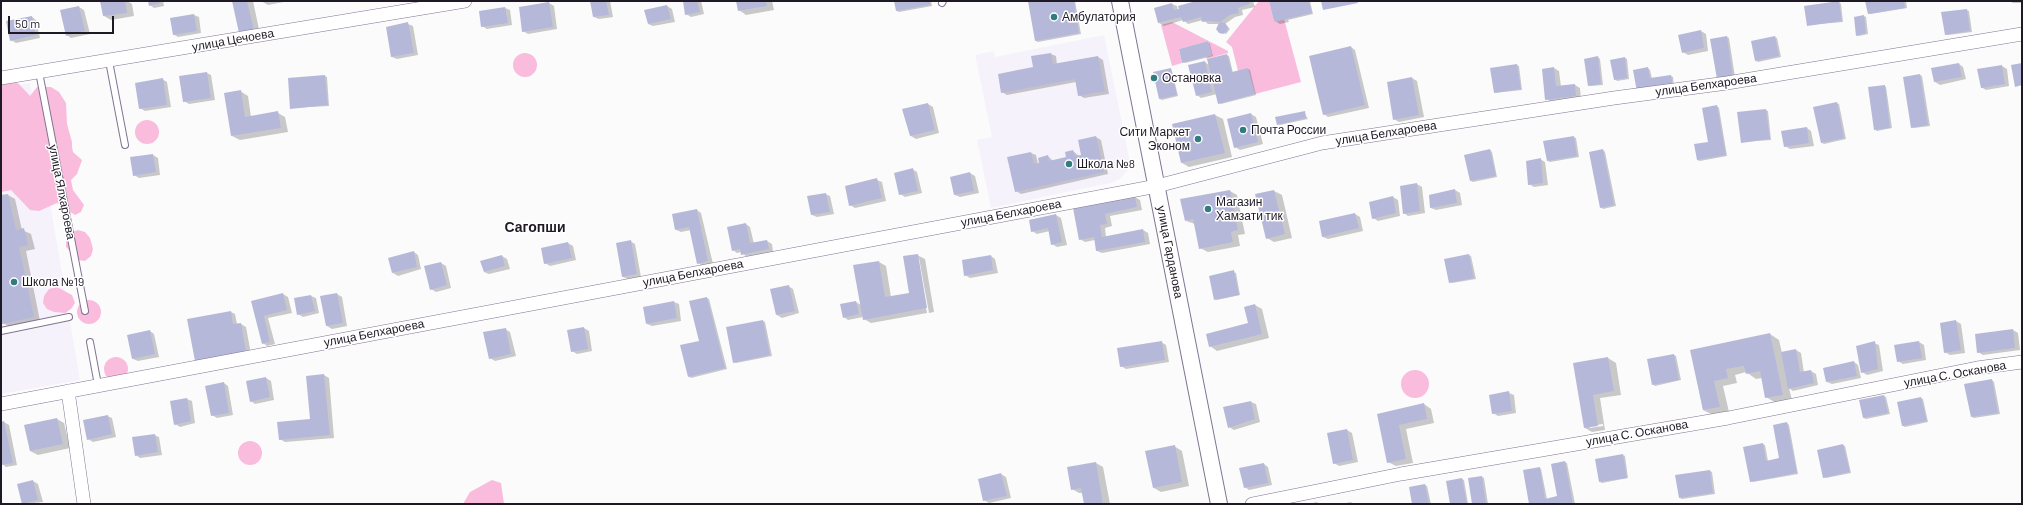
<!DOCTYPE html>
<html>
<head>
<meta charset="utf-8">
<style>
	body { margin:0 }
	#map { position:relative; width:2023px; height:505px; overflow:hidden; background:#fbfbfb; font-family:Barlow,sans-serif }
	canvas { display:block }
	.frame { position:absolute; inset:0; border:2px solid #1e1925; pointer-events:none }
	.scale { position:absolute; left:8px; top:16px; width:106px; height:18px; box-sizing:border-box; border:2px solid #1e1925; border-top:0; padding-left:5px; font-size:12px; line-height:14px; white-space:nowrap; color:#1e1925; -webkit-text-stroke:3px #fff; paint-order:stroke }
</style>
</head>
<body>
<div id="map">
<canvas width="2023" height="505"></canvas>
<div class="frame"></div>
<div class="scale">50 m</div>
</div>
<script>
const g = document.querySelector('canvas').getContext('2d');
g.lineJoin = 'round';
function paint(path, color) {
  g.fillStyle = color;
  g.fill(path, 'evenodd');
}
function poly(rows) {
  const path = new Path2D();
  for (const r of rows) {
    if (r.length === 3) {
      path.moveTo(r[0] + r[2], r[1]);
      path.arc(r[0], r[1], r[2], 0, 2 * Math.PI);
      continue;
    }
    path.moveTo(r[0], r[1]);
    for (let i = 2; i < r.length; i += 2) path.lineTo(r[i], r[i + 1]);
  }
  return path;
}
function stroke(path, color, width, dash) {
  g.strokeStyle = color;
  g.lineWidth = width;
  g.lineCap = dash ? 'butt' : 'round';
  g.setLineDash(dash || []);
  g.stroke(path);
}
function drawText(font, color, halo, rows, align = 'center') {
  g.font = font + ' Barlow,sans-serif';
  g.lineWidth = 3;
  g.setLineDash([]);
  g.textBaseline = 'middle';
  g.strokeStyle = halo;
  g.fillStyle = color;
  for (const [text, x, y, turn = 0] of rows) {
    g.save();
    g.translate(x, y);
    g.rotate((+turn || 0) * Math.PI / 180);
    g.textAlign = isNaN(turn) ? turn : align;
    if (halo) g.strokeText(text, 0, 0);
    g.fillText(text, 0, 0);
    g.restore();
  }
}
paint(poly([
	[1104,35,1130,162,1127,171,1120,179,1110,183,991,208,977,140,992,137,975,55,994,51,995,57],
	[30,83,80,380,1,394,1,88]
]), '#f6f2fb');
paint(poly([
	[1259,1,1269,1,1274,22,1284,19,1301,82,1255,94,1238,71,1232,47,1226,42],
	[1172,22,1228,51,1228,53,1207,59,1206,57,1212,55,1208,41,1179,49,1182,63,1172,66,1161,25],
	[525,65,12],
	[1,75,19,84,30,96,37,87,51,87,59,92,66,103,67,124,72,142,72,147,73,152,82,160,77,174,71,180,73,190,84,205,81,212,75,215,57,203,39,211,30,210,11,190,1,192],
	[147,132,12],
	[78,230,85,232,90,238,93,249,91,256,85,261,78,260,66,247,66,240,72,232],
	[57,287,72,295,75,303,71,309,65,313,54,312,47,309,43,303,44,296,49,289],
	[89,312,12],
	[116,369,12],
	[1415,384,14],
	[250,453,12],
	[492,480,501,483,504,504,463,504,470,492]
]), '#fabcdd');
paint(poly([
	[101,1,127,1,132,4,134,16,111,20,104,16],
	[149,1,163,1,164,6,154,8,150,5],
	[233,1,253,1,260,34,247,37],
	[261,1,289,1,268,5],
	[591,1,610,1,613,17,599,19,594,17],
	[684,1,701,1,704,14,691,17,686,14],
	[737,1,772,1,774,10,746,15,739,10],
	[895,1,931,1,932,6,899,12,897,11],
	[1030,1,1075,1,1081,34,1038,42,1036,41],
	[1197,1,1253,1,1255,7,1242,10,1243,15,1235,17,1225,24,1230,29,1226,34,1220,32,1217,29,1218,24,1208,24,1203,20,1188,24,1183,20,1164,26,1159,23,1172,4,1177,6,1178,10],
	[1270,1,1310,1,1313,14,1288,20,1289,22,1280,24,1275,21],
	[1866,1,1906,1,1907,8,1871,14,1868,13],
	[2009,1,2022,1,2022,3,2013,3],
	[1839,2,1841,4,1843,22,1808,25],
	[549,3,554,6,557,29,528,34,523,31],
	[667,6,672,9,675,22,653,26,648,24],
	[79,7,84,10,90,34,71,38,67,35,61,11],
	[505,8,510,10,512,25,487,29,482,26,480,12],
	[1966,10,1969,11,1972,32,1948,35,1945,34],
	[194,15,199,17,201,33,178,37,173,34],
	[1864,16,1866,17,1868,34,1859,36,1857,35],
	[32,17,36,20,40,38,16,43,11,40],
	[408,24,413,26,418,55,397,59,392,57],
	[1701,31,1706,34,1708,51,1688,55,1683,52],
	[1727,37,1729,38,1735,77,1720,79],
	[1775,37,1777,38,1781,57,1758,62,1756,61],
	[1208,42,1210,44,1213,56,1185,63,1183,62],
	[1351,47,1355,50,1369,108,1328,117,1324,114],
	[1051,54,1056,56,1057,65,1098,57,1103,60,1109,94,1084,98,1079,95,1076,82,1007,95,1002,92],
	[1226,55,1229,56,1233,73,1248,69,1250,70,1256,95,1221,104,1219,103,1217,94,1201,98,1197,95,1205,62,1209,65],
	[1598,57,1600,59,1603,85,1591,86,1589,85],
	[1625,58,1627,59,1629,79,1617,81,1615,79,1611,60],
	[1959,64,1963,67,1966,79,1940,85,1935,82],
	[1517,65,1519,66,1522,90,1495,93],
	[2002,66,2007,69,2009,86,1986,90,1981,87],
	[1554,68,1559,71,1561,87,1575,85,1580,88,1581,99,1551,102,1546,99],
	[1648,68,1650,70,1652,79,1671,76,1673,77,1674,86,1640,92],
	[1170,69,1172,71,1178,96,1162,100,1160,99],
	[207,73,211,75,215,100,189,104,184,101],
	[1920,75,1922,76,1930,126,1914,128,1912,127],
	[325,76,327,77,329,106,291,108],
	[1412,78,1417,81,1424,117,1399,122,1394,119,1388,83],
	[162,79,167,82,171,107,145,111,140,108],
	[1884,86,1886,87,1892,128,1877,131,1874,129],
	[240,91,248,96,251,117,278,113,285,117,288,132,240,140,232,136],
	[1836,103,1839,104,1846,139,1824,144,1822,143],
	[928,104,933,107,939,133,916,139,911,136,904,110],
	[1717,106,1719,108,1727,156,1700,161,1697,160,1709,142,1704,108],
	[1765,110,1768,111,1771,140,1742,142],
	[1304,112,1308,119,1280,125,1278,124],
	[1251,114,1256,117,1263,144,1240,150,1235,147],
	[1215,115,1223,119,1232,157,1189,167,1182,163,1173,125],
	[1807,128,1811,131,1814,146,1790,149,1785,146],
	[1096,137,1101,140,1108,174,1021,194,1016,191,1031,153,1036,155,1038,164,1048,156,1053,161,1068,158,1073,151,1079,156,1083,155],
	[1573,137,1576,138,1579,157,1550,162,1548,161],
	[1490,150,1492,152,1497,177,1473,182,1471,181],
	[1603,150,1605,152,1616,206,1603,209,1601,207],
	[153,155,158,158,160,175,139,178,134,175],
	[1540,159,1545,162,1548,185,1534,187,1529,184],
	[912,169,917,172,922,193,905,197,900,194],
	[970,173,975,176,979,193,960,197,955,195],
	[877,180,882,182,886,201,855,208,850,205],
	[1417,184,1422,187,1425,213,1408,216,1404,213],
	[1455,190,1460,193,1462,205,1436,210,1431,208,1430,195],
	[1230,191,1237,195,1245,234,1238,235,1240,246,1208,252,1200,248,1195,224,1186,221],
	[1274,191,1282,195,1292,238,1274,242,1267,238,1256,195],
	[825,194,830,196,834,214,817,217,812,215],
	[8,195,15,199,22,230,31,234,35,249,26,251,40,321,10,327,3,323,1,313,1,196],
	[1135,197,1140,200,1142,210,1110,216,1112,226,1105,228,1106,237,1143,230,1148,233,1150,244,1102,253,1097,251,1095,240,1085,242,1080,239,1074,209],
	[1393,197,1398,200,1400,216,1378,221,1373,218],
	[697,210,701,213,713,264,703,266,698,263,691,230,681,232,676,230],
	[1355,214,1360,217,1363,231,1328,239,1323,237,1320,222],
	[1056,215,1061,218,1067,245,1057,247,1052,244,1050,231,1037,234,1032,231,1030,220],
	[746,224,750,227,754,244,767,241,772,244,773,252,747,257,741,252,737,253,733,250],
	[630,241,635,244,641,277,628,279,623,277],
	[568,243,573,246,576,260,550,266,545,263],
	[414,252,418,255,421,269,398,276,393,273],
	[917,255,925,259,934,312,929,313,919,258,917,258,927,313,871,323,864,319,863,317,848,320,844,317,856,302,861,305,879,262,886,266,891,297,910,294],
	[1469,255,1471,256,1476,279,1452,283,1450,282],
	[502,256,507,259,510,269,489,274,484,272],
	[991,256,995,259,998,273,970,278,965,275],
	[441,263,446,266,451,288,436,292,431,289,426,267],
	[1233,272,1236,273,1240,295,1217,300,1215,299],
	[788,286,793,289,799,313,782,318,777,315],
	[283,294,288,297,292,313,268,318,275,344,267,346,263,343,253,301],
	[337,294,342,297,347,326,332,329,327,326],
	[311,296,316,298,319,313,303,317,298,314,295,299],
	[707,298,709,299,727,369,691,378,689,376,700,341],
	[674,302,679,304,681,321,652,326,647,324],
	[1255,305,1262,309,1269,338,1217,351,1210,346,1249,324],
	[231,312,235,314,237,324,241,324,246,327,251,354,201,363],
	[763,321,765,322,772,356,736,363,734,362],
	[1956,321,1961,324,1965,353,1950,355,1945,352],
	[584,328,589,331,592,351,577,354,572,351],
	[505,329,510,332,516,356,495,361,490,358],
	[2013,330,2018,333,2020,350,1983,355,1978,352],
	[150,331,154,334,159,357,138,361,133,359],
	[1770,334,1779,340,1782,353,1796,350,1801,353,1804,373,1811,371,1816,374,1818,385,1793,391,1789,388,1792,400,1776,403,1766,397,1762,378,1756,379,1746,372,1735,375,1737,383,1723,386,1729,412,1713,415,1703,410,1691,351],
	[1161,342,1166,345,1169,362,1126,369,1121,366],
	[1919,342,1924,345,1926,360,1903,364,1898,361],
	[1874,343,1879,345,1883,371,1867,375,1862,372],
	[1674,355,1676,356,1681,380,1655,386,1653,384],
	[1608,358,1616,363,1621,395,1600,398,1605,430,1592,432,1585,428,1575,364],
	[1603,424,1603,426,1590,428,1590,426],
	[1854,362,1858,365,1861,378,1832,384,1827,382],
	[324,375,329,378,334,438,285,442,280,439,311,420],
	[266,378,271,381,274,400,255,404,251,401],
	[1992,380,1994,382,2000,414,1974,418,1972,417],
	[224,383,228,386,233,415,217,418,212,415],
	[1509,393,1514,395,1516,413,1498,416,1493,413],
	[1884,396,1886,397,1890,414,1866,419,1864,418,1860,400],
	[1921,398,1923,399,1928,422,1905,427,1903,426,1898,403],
	[187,399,192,401,195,423,180,427,175,424,171,402],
	[1251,402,1256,404,1260,422,1234,430,1229,427],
	[1424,404,1431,409,1434,423,1406,429,1413,463,1396,466,1388,462,1378,415],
	[107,416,112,418,116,437,93,442,88,439],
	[57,419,64,423,70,448,38,455,30,451,25,425],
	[4,422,9,425,17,465,6,467,1,463,1,423],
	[1787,423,1789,425,1798,474,1753,482,1751,481,1763,444,1765,445,1768,461,1780,459],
	[1347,430,1352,433,1358,462,1339,466,1334,463,1329,433],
	[154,435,159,437,162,455,140,458,136,455],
	[1843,445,1845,446,1851,473,1826,478,1824,477],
	[1174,446,1182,451,1189,486,1161,492,1154,488],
	[1623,455,1625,456,1628,478,1602,483,1600,482],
	[1565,462,1567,463,1575,504,1530,504,1539,468,1541,469,1547,499,1558,497,1552,464],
	[1096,463,1103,467,1110,504,1085,504,1083,493,1079,493,1072,489],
	[1264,464,1268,467,1272,485,1249,490,1245,487],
	[1710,471,1712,472,1715,494,1682,499,1680,498],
	[1001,474,1006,477,1011,498,989,503,984,500],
	[1482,477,1484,478,1488,504,1473,504],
	[1462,479,1464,480,1468,504,1451,504],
	[33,481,38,484,43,502,24,504,23,503],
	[1425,485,1427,486,1431,504,1413,504],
	[1317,502,1319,504,1308,504],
	[1351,502,1353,504,1340,504]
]), '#0003');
paint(poly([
	[100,1,125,1,127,13,103,16],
	[148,1,159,1,160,3,149,6],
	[232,1,247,1,254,30,239,33],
	[590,1,606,1,609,15,593,17],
	[683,1,697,1,700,12,685,15],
	[736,1,766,1,767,6,738,11],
	[894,1,930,1,930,5,896,11],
	[1028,1,1074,1,1079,33,1035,41],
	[1196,1,1249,1,1250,4,1238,8,1239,13,1230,15,1220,22,1225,23,1228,27,1227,31,1223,34,1219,33,1216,29,1220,22,1208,21,1202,22,1201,17,1183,22,1181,17,1158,23,1154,8,1172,3,1174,10,1179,9,1178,6],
	[1269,1,1309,1,1312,13,1274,22],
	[1321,1,1357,1,1358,3,1323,10],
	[1839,1,1842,21,1807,26,1804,6],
	[1865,1,1904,1,1905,8,1868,14],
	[549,2,553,27,522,32,519,7],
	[667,5,671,19,648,24,644,10],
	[79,6,85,31,66,36,60,10],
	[505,7,508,23,481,27,479,11],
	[1967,9,1970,31,1945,35,1941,12],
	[194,14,197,31,173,35,170,18],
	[1864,15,1866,33,1856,36,1854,17],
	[32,16,36,35,10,41,6,21],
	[408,22,414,53,391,57,386,27],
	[1701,30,1704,48,1682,53,1678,35],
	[1727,36,1733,76,1717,79,1710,39],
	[1775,36,1779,56,1755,61,1751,41],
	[1208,41,1212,55,1182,63,1179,49],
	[1351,46,1365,105,1323,115,1309,56],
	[1051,53,1053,64,1098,56,1105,91,1078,96,1075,79,1001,93,998,74,1033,67,1031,56],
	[1227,54,1232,72,1248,68,1255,94,1218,104,1207,59],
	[1598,56,1601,84,1588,86,1584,59],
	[1625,57,1627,78,1614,80,1610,60],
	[1205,61,1212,92,1196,96,1188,65],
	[1959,63,1962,77,1934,82,1931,68],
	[2022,63,2022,85,2015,87,2011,65],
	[1517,64,1521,89,1494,93,1490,68],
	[2002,65,2005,84,1981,88,1977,69],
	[1554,67,1556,86,1575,84,1576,96,1545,100,1542,69],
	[1648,67,1650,78,1671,75,1673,86,1637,92,1633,70],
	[1171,68,1177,95,1159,99,1153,72],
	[207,72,211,98,183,102,179,76],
	[1920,74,1928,125,1911,128,1903,77],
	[325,75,328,105,290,109,288,78],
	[1412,77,1419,115,1393,120,1387,82],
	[163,78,167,105,139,109,135,83],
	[1885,85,1890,128,1874,130,1868,87],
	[241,90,245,117,278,111,281,128,231,136,224,93],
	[1837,102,1844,138,1821,143,1813,107],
	[928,103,935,130,910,136,902,109],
	[1717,105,1726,155,1697,160,1694,144,1708,142,1702,108],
	[1766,109,1770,139,1741,143,1737,112],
	[1305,111,1306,118,1277,125,1275,117],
	[1251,113,1258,142,1234,148,1227,119],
	[1215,114,1225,153,1181,163,1172,124],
	[1807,127,1809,143,1784,147,1781,131],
	[1096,136,1104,172,1015,192,1007,157,1031,152,1034,164,1039,163,1038,158,1048,155,1049,161,1066,157,1065,152,1073,150,1075,156,1081,155,1078,140],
	[1574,136,1577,156,1547,161,1543,141],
	[1490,149,1496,176,1470,181,1464,155],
	[1603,149,1614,205,1600,208,1589,152],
	[153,154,156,172,133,176,130,157],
	[1541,158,1543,183,1528,185,1526,161],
	[913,168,918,191,899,195,894,173],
	[970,172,974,191,954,195,950,177],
	[877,178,882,198,849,206,845,186],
	[1417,183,1420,211,1403,214,1400,186],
	[1455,189,1457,203,1430,208,1429,195],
	[1230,190,1238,230,1231,232,1233,242,1199,249,1193,219,1185,221,1180,199],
	[1274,190,1285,234,1266,239,1255,194],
	[826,193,830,212,811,215,807,196],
	[8,194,16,230,24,228,28,245,19,247,34,317,2,324,1,195],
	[1135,196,1137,207,1105,214,1107,224,1100,225,1102,237,1143,229,1145,242,1096,251,1094,237,1079,240,1073,208],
	[1393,196,1396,213,1372,219,1369,202],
	[697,209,708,261,697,264,689,227,675,230,672,214],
	[1355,213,1359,228,1322,237,1319,221],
	[1056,214,1062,242,1051,245,1048,228,1031,232,1029,220],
	[746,223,750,243,767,240,769,249,741,255,740,249,732,251,727,227],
	[631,240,637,274,622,277,616,243],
	[568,242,572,258,544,264,541,248],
	[414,251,417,267,392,273,388,258],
	[918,254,927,308,863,320,853,265,879,261,885,297,909,293,903,256],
	[1469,254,1474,278,1449,283,1444,259],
	[502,255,505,266,484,272,480,261],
	[991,255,993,270,964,276,962,260],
	[441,262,447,285,430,290,424,266],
	[1234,270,1239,295,1214,300,1209,276],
	[789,285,795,311,776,315,770,289],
	[283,293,287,310,264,316,270,342,262,344,251,301],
	[337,293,343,323,326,326,320,296],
	[311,295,315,311,297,315,294,298],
	[707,297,725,368,688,377,680,345,699,341,689,301],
	[674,301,677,318,646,324,643,307],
	[856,301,859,314,843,318,840,304],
	[1255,304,1262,334,1209,347,1206,334,1248,323,1244,307],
	[231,311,233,324,241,323,246,352,195,361,187,319],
	[763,320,770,355,733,363,726,327],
	[1956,320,1961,350,1944,353,1940,323],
	[584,327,588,349,571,352,567,330],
	[506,328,511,354,489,359,483,332],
	[2013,329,2015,348,1977,353,1975,334],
	[150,330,155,354,132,359,127,335],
	[1770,333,1783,395,1765,398,1760,371,1746,374,1744,366,1726,369,1728,378,1714,381,1720,407,1703,410,1690,350],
	[1162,341,1165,360,1120,367,1117,348],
	[1875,341,1878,369,1861,373,1856,346],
	[1919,341,1922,358,1897,362,1894,345],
	[1796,349,1800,372,1811,370,1814,383,1788,389,1781,352],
	[1674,354,1679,380,1652,385,1647,359],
	[1608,357,1614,391,1593,395,1598,426,1584,428,1573,363],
	[1854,361,1857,376,1826,382,1823,368],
	[324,374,330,435,279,440,277,422,310,419,306,376],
	[266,377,270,397,250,402,246,381],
	[1992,379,1998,413,1971,417,1964,384],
	[224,382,229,413,211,416,205,386],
	[1509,391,1512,411,1492,414,1489,395],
	[1884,395,1888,413,1863,418,1859,400],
	[1921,397,1927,421,1902,426,1897,402],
	[187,398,191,421,174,425,170,401],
	[1251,401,1255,419,1228,428,1223,407],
	[1424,403,1427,419,1399,425,1406,459,1387,463,1377,414],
	[108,415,112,434,87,440,83,420],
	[57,418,63,444,30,451,24,425],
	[4,421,13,463,1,465,1,422],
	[1787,422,1797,473,1750,482,1743,447,1763,443,1766,461,1779,458,1773,425],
	[1347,429,1353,460,1333,464,1327,433],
	[155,434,158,452,135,456,132,437],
	[1843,444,1850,472,1823,478,1817,450],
	[1175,445,1182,482,1153,488,1145,451],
	[1623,454,1627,478,1599,482,1595,459],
	[1565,461,1573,504,1529,504,1523,470,1540,467,1545,499,1557,496,1551,464],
	[1096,462,1103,504,1084,504,1081,488,1071,490,1067,467],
	[1264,463,1268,483,1244,488,1239,468],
	[1710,470,1713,493,1679,498,1675,475],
	[1001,473,1007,496,983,501,978,479],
	[1482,476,1486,504,1472,504,1468,478],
	[1462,478,1467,504,1450,504,1446,481],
	[33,480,38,500,22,504,17,484],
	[1425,484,1429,504,1412,504,1409,487]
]), '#b6b8da');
const service = poly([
	[942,3,943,1],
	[109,61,125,145],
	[39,72,85,311],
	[1,331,69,317],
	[90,342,98,385]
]);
const minor = poly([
	[1,78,465,1],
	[68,391,84,504],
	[1,404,1157,186,1322,143,1614,98,1727,83,2022,34],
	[1252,504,1401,474,1728,418,1977,368,2022,362]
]);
const tertiary = poly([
	[1120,1,1219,504]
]);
stroke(service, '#817493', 8);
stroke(minor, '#817493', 14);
stroke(tertiary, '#817493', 18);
stroke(service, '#fff', 6);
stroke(minor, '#fff', 13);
stroke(tertiary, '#fff', 16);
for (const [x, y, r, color] of [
	[1054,17,4,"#327b7f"],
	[1154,78,4,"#327b7f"],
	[1243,130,4,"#327b7f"],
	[1198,139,4,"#327b7f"],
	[1069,164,4,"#327b7f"],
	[1208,209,4,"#327b7f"],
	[14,282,4,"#327b7f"]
]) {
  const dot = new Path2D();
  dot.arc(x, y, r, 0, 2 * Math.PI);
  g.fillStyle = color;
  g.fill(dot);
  stroke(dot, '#fff', 1.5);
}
drawText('12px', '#1e1925', '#fff', [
	["Амбулатория",1062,17],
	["Остановка",1162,78],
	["Почта России",1251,130],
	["Сити Маркет",1190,132,"right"],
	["Эконом",1190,146,"right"],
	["Школа №8",1077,164],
	["Магазин",1216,202],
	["Хамзати тик",1216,216],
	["Школа №19",22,282]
], 'left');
drawText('12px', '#1e1925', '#fff', [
	["улица Цечоева",233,40,-10],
	["улица Белхароева",1706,85,-8],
	["улица Белхароева",1386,133,-9],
	["улица Ялхароева",62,192,79],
	["улица Белхароева",1011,213,-11],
	["улица Гарданова",1170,252,79],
	["улица Белхароева",693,273,-11],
	["улица Белхароева",374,333,-11],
	["улица С. Осканова",1955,374,-10],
	["улица С. Осканова",1637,433,-10]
]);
drawText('bold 14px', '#1e1925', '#fff', [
	["Сагопши",535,227]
]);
</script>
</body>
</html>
